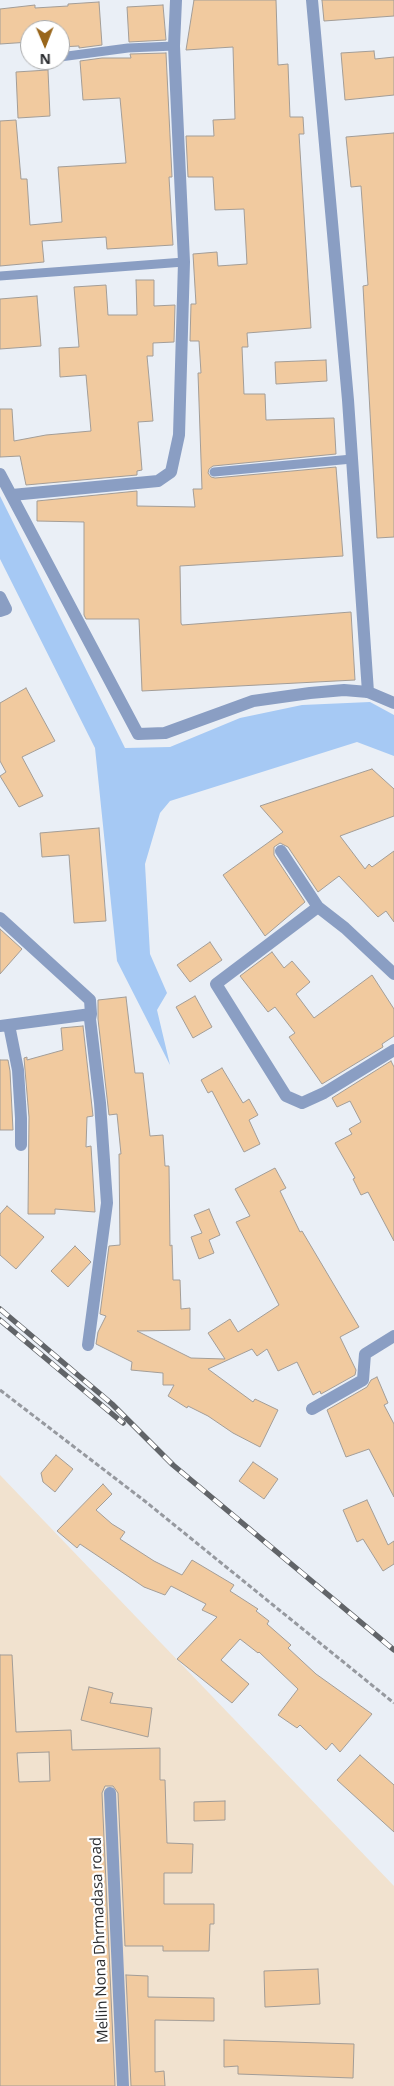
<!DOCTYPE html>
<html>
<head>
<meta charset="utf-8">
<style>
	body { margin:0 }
	#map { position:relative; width:394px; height:2086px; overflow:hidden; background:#eaeff6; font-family:"Open Sans",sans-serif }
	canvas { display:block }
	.north { position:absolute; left:20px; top:20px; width:50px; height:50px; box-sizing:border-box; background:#fff; border:1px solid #aaabac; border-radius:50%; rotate:179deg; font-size:14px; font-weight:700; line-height:20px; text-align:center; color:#2a2c2f }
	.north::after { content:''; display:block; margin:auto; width:18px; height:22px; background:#99661b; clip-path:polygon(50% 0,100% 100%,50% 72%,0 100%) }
</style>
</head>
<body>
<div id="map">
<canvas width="394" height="2086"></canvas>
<div class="north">N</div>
</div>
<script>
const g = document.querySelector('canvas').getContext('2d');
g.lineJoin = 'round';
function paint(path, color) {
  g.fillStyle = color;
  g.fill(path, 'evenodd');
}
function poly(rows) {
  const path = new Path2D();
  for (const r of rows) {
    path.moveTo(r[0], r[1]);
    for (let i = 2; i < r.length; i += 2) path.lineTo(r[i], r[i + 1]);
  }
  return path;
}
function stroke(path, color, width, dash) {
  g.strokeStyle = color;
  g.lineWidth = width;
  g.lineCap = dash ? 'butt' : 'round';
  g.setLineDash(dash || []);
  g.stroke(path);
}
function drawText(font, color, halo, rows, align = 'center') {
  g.font = font + ' "Open Sans",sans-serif';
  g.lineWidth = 4.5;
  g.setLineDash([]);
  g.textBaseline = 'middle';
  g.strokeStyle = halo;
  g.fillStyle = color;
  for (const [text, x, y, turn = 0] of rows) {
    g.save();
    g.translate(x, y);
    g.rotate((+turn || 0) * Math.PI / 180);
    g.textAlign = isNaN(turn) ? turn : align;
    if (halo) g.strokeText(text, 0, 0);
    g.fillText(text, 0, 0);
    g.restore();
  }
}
paint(poly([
	[0,1475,394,1886,394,2086,0,2086]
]), '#f1e2cf');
paint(poly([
	[0,496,125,748,170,747,240,718,302,705,370,702,394,715,394,756,357,742,170,801,160,813,145,864,150,954,167,993,157,1010,170,1065,117,961,95,748,0,559]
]), '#a6c9f4');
const building = poly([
	[194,0,276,0,278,65,288,64,290,117,303,117,304,134,299,134,311,328,247,333,248,347,242,347,244,394,265,394,266,420,334,418,336,454,213,466,209,469,208,473,211,477,215,478,336,467,343,556,180,566,181,623,182,625,351,612,355,680,142,691,139,619,86,619,84,615,84,522,37,521,37,501,137,491,137,506,195,507,193,489,202,489,198,373,201,373,199,341,190,341,191,304,196,304,193,254,217,252,218,266,247,264,244,209,215,210,213,177,188,177,186,136,214,136,213,120,235,119,233,47,186,50,194,0],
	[322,0,394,0,394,16,324,21,322,0],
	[99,2,102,45,79,48,79,46,60,47,60,30,30,30,30,42,0,44,0,9,35,5,35,8,68,6,68,4,99,2],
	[163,5,166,40,129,42,127,7,163,5],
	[374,51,375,59,394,57,394,95,345,100,341,53,374,51],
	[166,53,172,177,169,177,173,245,107,249,106,237,42,241,44,262,0,266,0,121,16,120,21,179,27,179,30,225,62,222,58,167,126,163,120,98,83,100,80,61,102,58,131,58,130,54,166,53],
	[48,70,50,116,18,118,16,72,48,70],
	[394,133,394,537,377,538,363,286,368,285,361,186,351,187,346,137,394,133],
	[136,280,154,280,154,306,175,305,174,342,153,343,153,356,147,356,153,421,138,422,142,470,137,471,137,475,26,485,20,456,0,457,0,409,12,409,14,441,46,435,91,431,86,375,60,377,59,348,79,347,74,287,106,285,108,315,137,315,136,280],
	[37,296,41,346,0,349,0,299,37,296],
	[326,360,327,381,276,384,275,362,326,360],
	[26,688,55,741,22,757,43,796,19,807,0,776,6,772,0,761,0,703,26,688],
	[372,769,394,789,394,816,340,836,365,869,369,864,372,867,394,851,394,922,386,911,378,917,339,876,318,892,288,847,280,843,274,847,274,855,305,902,265,936,223,875,283,832,260,806,372,769],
	[99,828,106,921,74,923,69,855,42,857,40,833,99,828],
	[0,929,22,949,0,974,0,929],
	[210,942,222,960,190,982,177,965,210,942],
	[272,952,284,968,292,961,310,982,296,994,314,1018,372,975,394,1009,394,1036,382,1044,383,1047,322,1084,289,1037,295,1033,275,1007,268,1012,240,976,272,952],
	[195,996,212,1027,193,1038,176,1007,195,996],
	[126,997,135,1073,143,1073,150,1136,163,1135,165,1166,169,1166,170,1246,172,1245,173,1280,180,1280,181,1309,190,1308,190,1330,137,1331,191,1358,225,1359,208,1333,230,1319,238,1332,279,1305,236,1222,250,1216,235,1189,275,1168,286,1188,280,1191,300,1232,302,1231,359,1327,340,1337,356,1370,355,1375,321,1394,320,1391,313,1395,297,1362,278,1371,267,1349,257,1356,252,1349,208,1369,253,1402,255,1399,278,1410,260,1447,233,1433,208,1416,188,1406,187,1408,168,1396,174,1385,163,1385,163,1373,131,1370,132,1362,96,1344,98,1332,106,1316,100,1314,109,1246,120,1245,119,1154,121,1154,117,1114,109,1115,98,1019,98,1000,126,997],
	[83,1026,93,1116,87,1117,86,1147,91,1146,95,1212,55,1209,55,1214,28,1214,29,1117,24,1058,27,1057,27,1060,63,1050,61,1028,83,1026],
	[0,1060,8,1060,10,1071,13,1130,0,1130,0,1060],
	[391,1061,394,1067,394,1241,368,1192,361,1195,353,1179,355,1178,335,1143,352,1134,349,1129,361,1122,350,1101,337,1107,332,1098,391,1061],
	[222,1068,243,1103,249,1099,258,1115,249,1120,260,1144,244,1152,212,1091,208,1093,201,1080,222,1068],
	[7,1206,44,1237,16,1269,0,1255,0,1214,7,1206],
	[209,1209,220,1235,209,1240,214,1253,199,1259,191,1237,202,1233,194,1215,209,1209],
	[75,1246,91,1262,68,1287,51,1271,75,1246],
	[377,1377,388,1403,384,1405,394,1424,394,1497,369,1449,346,1457,327,1410,367,1387,371,1380,377,1377],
	[56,1455,73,1469,55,1492,43,1482,41,1473,56,1455],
	[253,1462,278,1479,264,1499,239,1481,253,1462],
	[103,1484,112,1494,96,1510,112,1524,125,1532,120,1539,154,1561,182,1575,192,1560,234,1585,230,1591,258,1609,256,1611,269,1621,267,1624,291,1645,288,1648,316,1674,372,1714,340,1752,332,1743,326,1750,300,1725,297,1728,278,1715,298,1689,259,1652,258,1653,240,1639,221,1660,249,1684,232,1703,177,1659,217,1617,202,1610,206,1604,171,1586,165,1595,144,1587,80,1544,77,1548,57,1531,103,1484],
	[367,1500,388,1545,394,1541,394,1564,383,1571,363,1539,357,1542,343,1510,367,1500],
	[0,1655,12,1655,16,1732,71,1730,72,1750,160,1748,160,1780,165,1780,167,1843,193,1844,192,1873,164,1873,164,1904,214,1904,214,1924,210,1924,209,1951,163,1951,163,1946,125,1946,118,1793,113,1786,105,1786,102,1793,115,2086,0,2086,0,1655],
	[49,1752,50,1781,19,1782,17,1753,49,1752],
	[89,1687,113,1693,110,1703,152,1708,148,1737,81,1720,89,1687],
	[360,1755,394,1785,394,1832,337,1780,360,1755],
	[225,1801,225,1820,194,1821,194,1802,225,1801],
	[318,1969,320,2004,265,2007,264,1971,318,1969],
	[126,1975,148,1976,148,1997,214,1998,214,2021,155,2020,155,2072,164,2071,165,2086,131,2086,126,1975],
	[224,2040,354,2044,353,2078,238,2074,238,2066,224,2067,224,2040]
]);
paint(building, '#f1ca9f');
stroke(building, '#a39d97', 1);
stroke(poly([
	[0,1390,146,1502,394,1703]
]), '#96999f', 3, [5, 2.5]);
stroke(poly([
	[60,57,128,48,174,46],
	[0,276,184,262],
	[214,472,352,459]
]), '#8a9ec3', 9);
stroke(poly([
	[0,474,138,734,165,733,253,701,310,693,344,690,368,692],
	[12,495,158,481,171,472,179,435,184,262,174,46,176,0],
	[0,597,6,609,0,611],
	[281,851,318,907,345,928,394,974],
	[318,907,216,984,286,1096,302,1103,324,1093,394,1050],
	[0,918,90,1000,91,1014,90,1019,100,1103,107,1203,88,1345],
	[9,1025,18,1070,21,1118,21,1145],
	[0,1026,91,1014],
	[312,1409,363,1380,365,1354,394,1336],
	[110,1793,123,2086]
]), '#8a9ec3', 12);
stroke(poly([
	[312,0,348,400,368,692,394,703]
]), '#8a9ec3', 12);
const rail = poly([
	[0,1309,112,1404,173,1465,394,1650],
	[0,1320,123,1423]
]);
stroke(rail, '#616468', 5.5);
stroke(rail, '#fff', 4, [11]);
drawText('15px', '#2a2c2f', '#fff', [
	["Mellin Nona Dhrmadasa road",100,1940,-92]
]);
</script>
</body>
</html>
